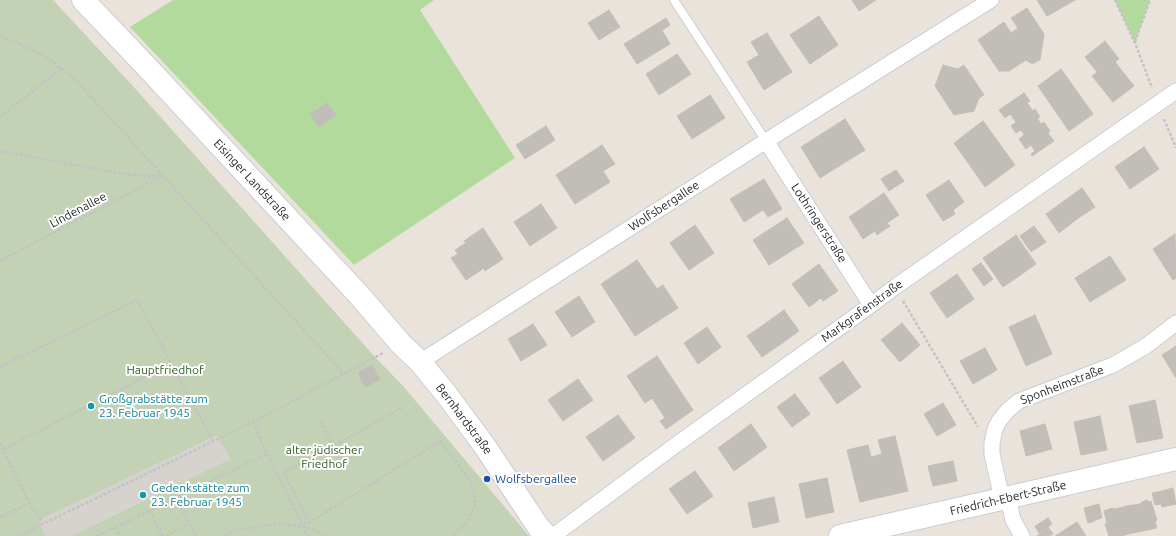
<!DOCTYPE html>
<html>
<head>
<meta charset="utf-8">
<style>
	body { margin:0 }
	canvas { display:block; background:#e9e3db }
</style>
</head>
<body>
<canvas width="1176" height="536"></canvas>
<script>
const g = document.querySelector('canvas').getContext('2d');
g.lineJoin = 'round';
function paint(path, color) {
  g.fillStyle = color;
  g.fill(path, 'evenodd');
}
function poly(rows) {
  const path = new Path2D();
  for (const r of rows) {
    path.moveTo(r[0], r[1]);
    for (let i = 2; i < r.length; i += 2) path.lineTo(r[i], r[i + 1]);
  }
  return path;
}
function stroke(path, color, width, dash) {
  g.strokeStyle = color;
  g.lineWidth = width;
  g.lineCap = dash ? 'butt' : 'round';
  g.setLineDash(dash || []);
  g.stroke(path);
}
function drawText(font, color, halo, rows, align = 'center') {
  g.font = font + ' Ubuntu,sans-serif';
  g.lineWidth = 4;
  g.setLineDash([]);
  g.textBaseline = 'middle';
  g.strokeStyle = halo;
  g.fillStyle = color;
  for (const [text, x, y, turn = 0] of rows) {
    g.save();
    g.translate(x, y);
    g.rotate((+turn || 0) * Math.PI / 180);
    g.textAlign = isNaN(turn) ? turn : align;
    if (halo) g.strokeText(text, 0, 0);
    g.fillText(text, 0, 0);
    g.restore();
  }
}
paint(poly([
	[173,0,434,0,420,10,515,158,354,265,130,27],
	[1115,0,1150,0,1135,43]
]), '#b3da9d');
paint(poly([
	[0,0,53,0,131,84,375,357,403,386,529,536,0,536]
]), '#c3d1b4');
paint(poly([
	[217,435,231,459,72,536,45,536,40,525,41,519]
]), '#d6d2cd');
const building = poly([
	[852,0,876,0,859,11,852,0],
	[1037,0,1075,0,1047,16,1037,0],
	[1027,8,1044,34,1040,60,1032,64,1026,60,1009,71,999,71,978,40,1004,22,1011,33,1018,28,1011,18,1027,8],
	[609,10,620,27,599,40,588,23,609,10],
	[819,16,838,45,810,64,790,35,819,16],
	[666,18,670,25,662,30,670,44,637,64,624,44,666,18],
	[767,33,792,72,764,90,747,62,759,55,751,42,767,33],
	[1105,41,1119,59,1115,62,1134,86,1113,102,1092,76,1097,72,1085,57,1105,41],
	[677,54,691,74,659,95,646,74,677,54],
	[943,65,958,69,964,65,984,95,979,98,974,111,954,115,935,86,943,65],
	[1061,69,1093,114,1069,131,1038,86,1061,69],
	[1024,93,1030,101,1027,103,1033,111,1035,109,1040,117,1037,118,1041,124,1044,122,1050,131,1048,133,1054,141,1032,156,1031,154,1035,151,1031,145,1026,149,1019,139,1024,135,1021,130,1016,133,1011,126,1016,122,1010,114,1005,118,999,110,1024,93],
	[710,95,725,118,692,139,677,116,710,95],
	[327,103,336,115,319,127,310,114,327,103],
	[845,119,865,150,820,178,801,147,845,119],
	[983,121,1015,165,985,187,954,143,983,121],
	[546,126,555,140,525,159,516,145,546,126],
	[602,145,615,164,603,171,610,182,575,204,556,175,602,145],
	[1144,147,1159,169,1130,189,1115,167,1144,147],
	[896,170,904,181,889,191,881,179,896,170],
	[764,179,782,209,768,217,763,210,744,222,730,199,764,179],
	[949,180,964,202,953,210,955,214,943,221,926,195,949,180],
	[1082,188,1095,207,1077,219,1064,201,1082,188],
	[884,193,899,215,887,223,890,226,877,235,875,231,863,239,849,217,884,193],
	[1064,201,1077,219,1059,233,1046,214,1064,201],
	[541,204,557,228,530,246,514,222,541,204],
	[787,218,804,243,769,265,753,240,787,218],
	[695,225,714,253,689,270,670,243,695,225],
	[1034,226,1046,242,1031,252,1020,236,1034,226],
	[483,228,503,259,485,271,484,268,466,280,451,258,458,254,455,250,466,243,464,241,483,228],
	[1175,234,1176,278,1173,280,1153,249,1175,234],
	[1016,235,1036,264,1019,276,999,247,1016,235],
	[999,247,1019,276,1003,287,983,258,999,247],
	[1110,256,1126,280,1090,302,1075,278,1110,256],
	[637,260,657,289,663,285,678,308,635,336,601,284,637,260],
	[981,263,993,279,984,286,972,269,981,263],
	[819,264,838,291,823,301,821,298,809,307,792,284,819,264],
	[957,274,974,299,947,318,930,293,957,274],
	[579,296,595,322,572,337,555,312,579,296],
	[784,310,799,331,781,344,766,323,784,310],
	[1035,315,1052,354,1026,366,1009,327,1035,315],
	[766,323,781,344,762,357,747,336,766,323],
	[902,323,920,345,900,362,881,340,902,323],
	[533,324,547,345,521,361,508,339,533,324],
	[707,327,721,347,698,364,684,343,707,327],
	[1176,346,1176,378,1162,355,1176,346],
	[985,348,997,370,973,384,960,361,985,348],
	[657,356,693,410,666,429,660,421,665,418,652,398,645,403,627,376,657,356],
	[843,361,861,387,837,404,819,378,843,361],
	[372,365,380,379,365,387,358,373,372,365],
	[578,379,593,400,563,421,548,400,578,379],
	[795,394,810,414,792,427,777,407,795,394],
	[1155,400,1163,438,1137,443,1129,406,1155,400],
	[943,403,956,425,937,436,924,414,943,403],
	[618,415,635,438,603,461,586,437,618,415],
	[1100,416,1107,450,1081,455,1074,422,1100,416],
	[751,424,767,447,734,471,718,448,751,424],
	[1045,424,1052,449,1026,456,1020,431,1045,424],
	[895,436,908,491,860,502,847,450,868,445,871,457,882,454,878,440,895,436],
	[953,461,957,481,933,486,928,466,953,461],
	[695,471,713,496,687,514,669,489,695,471],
	[827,478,834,512,806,518,799,484,827,478],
	[1173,488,1176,504,1162,507,1158,492,1173,488],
	[1158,492,1161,504,1155,505,1152,493,1158,492],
	[774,497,779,522,753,528,748,503,774,497],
	[1147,500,1149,502,1151,501,1157,520,1155,522,1157,528,1133,533,1127,506,1140,504,1142,502,1147,500],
	[1099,504,1102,518,1095,520,1092,506,1099,504],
	[1092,506,1095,521,1088,523,1084,508,1092,506],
	[1127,506,1133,533,1121,536,1109,536,1105,524,1107,523,1104,511,1112,508,1115,509,1127,506],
	[1048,518,1052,524,1039,533,1035,526,1048,518],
	[1077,522,1086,536,1055,536,1077,522],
	[1048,527,1053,534,1049,536,1037,536,1048,527]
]);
paint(building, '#c1bdb8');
stroke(building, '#c4beb5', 1);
const service = poly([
	[674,0,766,141]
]);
const minor = poly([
	[766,141,871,305],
	[420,362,766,141,991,0],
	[1008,498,1013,520,1022,536],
	[1002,499,992,454,992,443,995,429,999,421,1008,410,1019,401,1113,365,1146,346,1176,323],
	[553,536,677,444,871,305,895,287,1176,91]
]);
const secondary = poly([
	[83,0,145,65,359,295,401,344,420,362,447,395,486,448,539,528,547,536],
	[840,536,1176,459]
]);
stroke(service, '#cacdd8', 10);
stroke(minor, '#cacdd8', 17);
stroke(secondary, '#cacdd8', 24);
stroke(poly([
	[1115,0,1135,43,1152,88],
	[0,36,29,48,52,61,74,78,344,374],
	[1135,42,1150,0],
	[0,117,62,68],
	[1164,119,1176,148],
	[0,151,124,174,147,176,162,175],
	[0,261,164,175],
	[903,301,978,427],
	[0,367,137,300,213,441],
	[321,421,333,446],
	[253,422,267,454,308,536],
	[0,443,29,503,43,523],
	[4,449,170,364],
	[176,498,196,536],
	[150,511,163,536],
	[0,517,29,503],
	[304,525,307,518,284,473,403,407],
	[304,526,440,441,470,480,476,503,467,522,453,536],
	[116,527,120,536],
	[18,536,253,422,383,353],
	[97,536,267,454],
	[166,536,189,524],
	[225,536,237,530,277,524,304,526,328,536]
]), '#c3c3c3', 2.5, [3, 2]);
stroke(service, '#fff', 8);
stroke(minor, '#fff', 15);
stroke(secondary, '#fff', 22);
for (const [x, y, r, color] of [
	[91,406,4,"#0f9aa8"],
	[487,479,4,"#1a4fb4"],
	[143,495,4,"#0f9aa8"]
]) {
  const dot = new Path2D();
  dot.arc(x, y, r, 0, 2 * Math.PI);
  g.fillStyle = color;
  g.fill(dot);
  stroke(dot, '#fff', 1.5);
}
drawText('12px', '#282828', '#fff', [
	["Eisinger Landstraße",252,180,47],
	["Wolfsbergallee",664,206,-33],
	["Lindenallee",78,210,-28],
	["Lothringerstraße",819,223,57],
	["Markgrafenstraße",862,311,-36],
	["Sponheimstraße",1062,385,-21],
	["Bernhardstraße",464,419,53],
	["Friedrich-Ebert-Straße",1008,498,-13]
]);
drawText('12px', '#2e5c21', '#fff', [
	["Hauptfriedhof",165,370],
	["alter jüdischer",324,450],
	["Friedhof",324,464]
]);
drawText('12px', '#0d838f', '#fff', [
	["Großgrabstätte zum",99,399],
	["23. Februar 1945",99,413],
	["Gedenkstätte zum",151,488],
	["23. Februar 1945",151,502]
], 'left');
drawText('12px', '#164399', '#fff', [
	["Wolfsbergallee",495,479]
], 'left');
</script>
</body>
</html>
